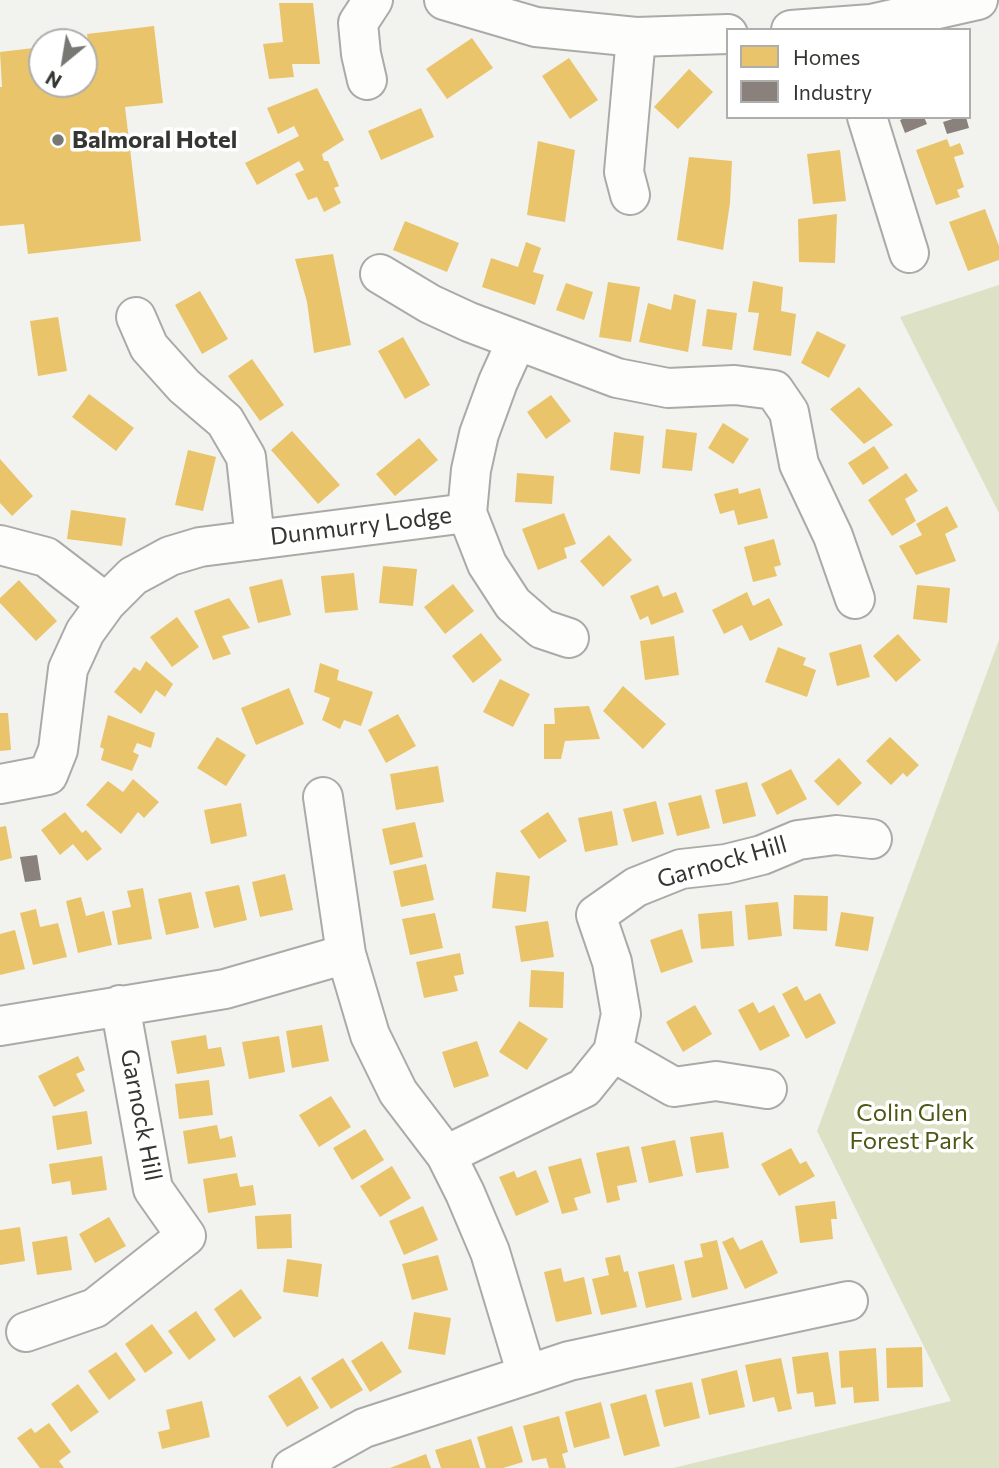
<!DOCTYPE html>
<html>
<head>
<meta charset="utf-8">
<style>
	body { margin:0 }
	#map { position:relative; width:999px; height:1468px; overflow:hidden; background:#f2f3ee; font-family:Commissioner,sans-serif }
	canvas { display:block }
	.legend { position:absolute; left:726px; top:28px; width:245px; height:91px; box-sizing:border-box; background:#fff; border:2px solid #aeaead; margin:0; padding:9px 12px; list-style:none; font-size:21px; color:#353532 }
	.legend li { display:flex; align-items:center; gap:14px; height:35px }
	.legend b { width:35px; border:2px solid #aeaead }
	.north { position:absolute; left:28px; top:28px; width:70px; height:70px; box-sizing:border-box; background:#fff; border:2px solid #aeaead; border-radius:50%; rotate:210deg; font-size:19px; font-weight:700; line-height:28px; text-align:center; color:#353532 }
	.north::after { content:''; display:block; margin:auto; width:24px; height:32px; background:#777874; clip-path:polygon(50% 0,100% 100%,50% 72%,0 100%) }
</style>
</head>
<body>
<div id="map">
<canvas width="999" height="1468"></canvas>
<ul class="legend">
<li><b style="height:19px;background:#e9c46a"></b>Homes</li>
<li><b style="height:19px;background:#8a817c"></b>Industry</li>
</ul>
<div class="north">N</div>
</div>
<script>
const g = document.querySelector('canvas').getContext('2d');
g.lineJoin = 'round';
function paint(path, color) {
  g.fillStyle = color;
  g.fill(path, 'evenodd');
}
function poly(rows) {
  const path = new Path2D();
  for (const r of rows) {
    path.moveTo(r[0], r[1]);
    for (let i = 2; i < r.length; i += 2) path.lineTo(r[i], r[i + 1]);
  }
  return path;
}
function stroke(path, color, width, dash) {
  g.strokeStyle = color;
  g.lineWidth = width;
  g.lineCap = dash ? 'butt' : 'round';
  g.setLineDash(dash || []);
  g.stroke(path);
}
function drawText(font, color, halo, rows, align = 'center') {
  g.font = font + ' Commissioner,sans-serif';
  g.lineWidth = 7;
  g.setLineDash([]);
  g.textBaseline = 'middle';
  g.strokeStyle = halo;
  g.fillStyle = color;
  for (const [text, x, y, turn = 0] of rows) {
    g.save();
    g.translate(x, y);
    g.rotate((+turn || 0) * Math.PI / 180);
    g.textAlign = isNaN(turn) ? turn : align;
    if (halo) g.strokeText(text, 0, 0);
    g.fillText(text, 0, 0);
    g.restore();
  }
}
paint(poly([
	[999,285,999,513,900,317],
	[999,640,999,1468,673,1468,951,1401,817,1131]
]), '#dde2c6');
paint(poly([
	[279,3,313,3,320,64,292,64,294,77,269,79,263,44,283,42],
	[154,26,163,103,125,107,141,241,28,254,24,224,0,226,0,87,2,87,0,52,42,47,42,84,84,84,84,42,88,41,87,34],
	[472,38,493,68,447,99,426,69],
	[569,58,598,100,570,119,542,76],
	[689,69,713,92,678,129,654,107],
	[317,88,344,140,322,154,324,161,328,161,339,186,334,188,341,203,324,212,317,197,308,200,295,174,304,170,299,161,257,185,245,163,299,136,294,126,278,134,267,108],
	[421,108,434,137,381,160,368,131],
	[947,139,950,147,960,143,964,154,954,157,964,187,957,190,960,197,936,205,916,150],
	[538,141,575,150,565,222,527,215],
	[840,150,846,201,813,204,807,154],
	[689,157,732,161,730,203,723,250,677,240],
	[985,209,999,246,999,260,968,271,949,222],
	[837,214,835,263,799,262,798,219],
	[405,221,459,243,447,272,393,250],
	[526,242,541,248,533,272,544,275,535,305,482,287,491,258,518,267],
	[333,254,351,345,314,353,307,302,295,259],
	[753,281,783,287,781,311,796,314,791,356,753,350,759,313,748,312],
	[608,282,640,287,631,342,599,337],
	[566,283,593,292,584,320,556,310],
	[200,291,228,339,202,354,175,305],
	[674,294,696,300,688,352,639,342,648,303,671,310],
	[707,309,737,313,732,350,702,346],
	[58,317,67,371,38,376,30,321],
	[817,331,846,345,829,378,801,363],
	[403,337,430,385,405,399,378,351],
	[252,359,284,405,260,421,228,376],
	[859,387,893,425,864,444,830,409],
	[89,394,134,428,116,451,72,417],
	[551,395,571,421,546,439,527,412],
	[723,423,749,439,733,464,708,448],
	[666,429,697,433,692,471,662,468],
	[292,431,340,485,318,504,271,450],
	[614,432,644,436,640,474,610,470],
	[419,438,438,460,395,496,376,474],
	[874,446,889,468,863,485,848,463],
	[188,450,216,457,203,511,175,505],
	[0,459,33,496,12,516,0,503],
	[517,473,554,476,552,504,515,502],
	[906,473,918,491,905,499,916,521,892,536,868,500],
	[738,488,739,494,760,488,768,518,738,525,734,510,720,514,714,494],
	[947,506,958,527,945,534,956,561,916,575,899,546,922,535,916,524],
	[71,510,126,518,122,546,67,539],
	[564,513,576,544,564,548,567,558,538,570,522,529],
	[609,535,632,560,603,587,580,561],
	[774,539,781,565,774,567,777,576,753,582,744,547],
	[383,566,417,569,413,606,379,603],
	[354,573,358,610,325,613,321,576],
	[282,579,291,615,258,623,249,587],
	[19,580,57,621,36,641,0,603,0,598],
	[453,584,474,611,445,634,424,607],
	[658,585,663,597,676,592,684,612,651,625,648,616,640,620,630,596],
	[917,585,950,588,947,623,913,619],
	[747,592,753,606,769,598,783,625,750,641,742,625,724,634,712,610],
	[229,598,250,628,222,636,231,654,213,660,194,611],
	[177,617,199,647,172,667,150,637],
	[481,633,502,660,473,683,452,656],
	[898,634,921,660,896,682,873,656],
	[674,636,679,675,645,680,640,641],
	[861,644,870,677,837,686,829,653],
	[778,647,806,658,803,665,816,670,807,697,765,682],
	[146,661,173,684,165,697,156,690,141,714,114,692,134,667,140,671],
	[320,663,339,670,337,680,373,692,361,726,344,720,340,729,322,720,330,698,314,692],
	[500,679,530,694,513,727,483,712],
	[623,686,666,724,643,749,603,711],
	[289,688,304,724,256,745,241,708],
	[589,706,600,739,565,741,561,759,544,759,544,724,555,724,554,708],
	[0,713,8,713,11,750,0,751],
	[398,714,416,746,386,763,368,730],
	[108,715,155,733,151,748,137,743,133,752,139,755,132,771,101,760,104,749,100,747],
	[217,737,246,755,226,786,197,768],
	[890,737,919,765,907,777,903,773,891,785,866,761],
	[839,758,862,783,838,806,814,781],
	[438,766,444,802,396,810,390,774],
	[791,769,807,799,777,815,761,784],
	[133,779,159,802,144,818,138,812,121,834,86,805,108,781,123,792],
	[747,782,756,816,723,824,715,790],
	[701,795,710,828,677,836,668,803],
	[656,801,664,834,632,842,623,809],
	[241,803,247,836,211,844,204,810],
	[612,811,618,845,585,852,578,818],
	[65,812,82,833,86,830,102,849,87,861,73,844,60,855,41,830],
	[548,812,567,841,539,859,520,831],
	[415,822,423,857,390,865,382,829],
	[6,826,12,858,0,861,0,827],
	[426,864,434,900,401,907,393,871],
	[496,872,530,876,526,912,492,908],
	[285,874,293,910,260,917,252,882],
	[239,885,247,920,214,928,205,892],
	[143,888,152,939,118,945,112,911,131,907,127,891],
	[191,892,199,928,166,935,158,899],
	[794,895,828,896,827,931,793,929],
	[81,897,86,916,104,911,112,945,78,953,66,901],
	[778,902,782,936,748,940,745,905],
	[36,909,40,927,58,923,67,957,33,965,20,913],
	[732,911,734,946,701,949,698,914],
	[841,912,874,917,868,951,835,946],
	[435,913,443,948,410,955,402,919],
	[548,921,554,957,521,962,515,926],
	[682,929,693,962,661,973,650,940],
	[15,930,25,969,0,975,0,934],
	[460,953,464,974,454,976,458,991,424,998,416,962],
	[531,970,564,972,563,1008,529,1007],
	[797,986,805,1001,820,993,836,1023,806,1039,782,994],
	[753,1002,759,1013,774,1005,790,1036,760,1051,738,1010],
	[695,1005,712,1034,683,1052,666,1022],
	[519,1021,548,1039,527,1070,499,1052],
	[322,1025,329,1061,292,1068,286,1031],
	[206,1035,208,1049,221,1047,225,1066,177,1074,171,1041],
	[279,1036,285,1072,249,1079,242,1042],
	[477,1041,489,1076,454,1088,442,1052],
	[78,1056,85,1070,76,1074,85,1091,54,1107,38,1076],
	[209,1080,213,1115,179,1119,175,1084],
	[331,1096,351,1127,319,1147,299,1115],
	[87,1111,92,1144,57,1150,52,1116],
	[217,1125,220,1139,232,1136,236,1157,188,1164,183,1131],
	[365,1129,384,1160,352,1180,333,1148],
	[723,1132,729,1168,696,1173,690,1137],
	[675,1140,683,1176,649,1183,641,1147],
	[629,1146,637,1182,617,1186,620,1200,607,1203,596,1153],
	[791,1148,800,1164,806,1161,815,1176,779,1196,761,1164],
	[102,1156,107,1190,72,1195,70,1181,52,1184,49,1164],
	[581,1158,591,1193,574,1198,578,1210,562,1214,548,1167],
	[392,1166,411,1198,380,1217,360,1186],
	[536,1170,549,1202,516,1216,499,1177,514,1171,517,1178],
	[237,1173,240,1187,253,1185,256,1205,208,1213,203,1179],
	[835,1201,837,1219,831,1219,833,1239,800,1243,795,1206],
	[423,1206,438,1240,404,1255,389,1221],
	[291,1214,292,1248,257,1249,255,1216],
	[109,1217,126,1246,95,1263,79,1234],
	[20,1227,25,1261,0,1265,0,1230],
	[67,1236,72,1270,37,1275,32,1242],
	[733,1237,740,1250,762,1240,778,1273,745,1289,722,1242],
	[717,1240,728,1289,692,1298,684,1261,703,1257,700,1244],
	[438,1255,448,1290,412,1300,402,1264],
	[620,1255,624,1272,628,1271,637,1307,601,1315,592,1279,609,1275,605,1258],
	[287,1259,322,1264,318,1297,283,1292],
	[674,1264,682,1300,646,1308,638,1272],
	[561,1268,564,1282,584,1277,592,1314,556,1322,544,1272],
	[241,1289,262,1318,234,1338,214,1309],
	[196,1311,216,1340,189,1360,168,1331],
	[414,1312,451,1318,445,1355,408,1349],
	[152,1324,173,1353,145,1373,125,1344],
	[382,1341,402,1372,370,1392,351,1361],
	[922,1347,923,1387,887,1388,886,1348],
	[876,1348,879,1401,854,1403,853,1387,841,1388,839,1351],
	[116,1352,136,1380,109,1400,88,1371],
	[828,1352,836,1404,815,1407,813,1392,797,1394,792,1357],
	[343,1358,363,1390,331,1409,311,1378],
	[781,1358,792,1409,778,1412,774,1397,753,1402,745,1365],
	[737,1370,745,1407,709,1415,701,1379],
	[300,1376,319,1408,287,1427,268,1396],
	[692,1382,700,1418,664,1427,655,1390],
	[78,1384,99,1412,71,1432,51,1404],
	[646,1394,660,1446,624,1456,610,1404],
	[202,1401,210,1437,162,1449,158,1432,170,1429,166,1410],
	[601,1402,610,1438,574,1448,565,1412],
	[559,1416,568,1452,562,1454,566,1468,549,1468,546,1458,532,1461,523,1426],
	[49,1423,71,1452,59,1461,64,1468,40,1468,17,1438,31,1428,35,1433],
	[512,1426,523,1462,503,1468,486,1468,477,1437],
	[471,1439,480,1468,441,1468,435,1450],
	[426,1454,431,1468,390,1468]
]), '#e9c46a');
paint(poly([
	[907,117,924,117,927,124,905,133,900,120],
	[959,117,966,117,969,128,947,134,943,122],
	[37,855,41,880,25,882,20,857]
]), '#8a817c');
const minor = poly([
	[444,0,536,27,636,37,728,34],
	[791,30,871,24,978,0],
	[367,80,361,54,358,23,373,0],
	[867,117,909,253],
	[630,195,624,172,636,37],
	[380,274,430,304,469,322,617,378,668,388,735,385,774,390,789,412,799,464,833,536,855,599],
	[136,317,149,347,184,386,225,421,246,457,255,540],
	[517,340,498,382,479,434,471,470,467,513,487,564,513,604,542,629,569,638],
	[0,545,46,557,106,603],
	[0,784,48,775,58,750,68,669,85,632,106,603,133,576,170,556,200,547,467,513],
	[323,797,346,954,370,1035,398,1092,446,1155,465,1193,490,1252,527,1375,569,1361,848,1301],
	[0,1026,225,989,346,954],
	[613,1052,674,1087,716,1081,767,1089],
	[446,1155,584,1088,613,1052,621,1014,612,962,596,915,636,887,681,869,726,864,762,855,798,840,836,835,872,839],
	[26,1332,95,1308,186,1236,153,1189,120,1005],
	[292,1468,364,1428,527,1375]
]);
stroke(minor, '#aaaba8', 42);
stroke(minor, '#fdfdfc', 38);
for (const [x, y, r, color] of [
	[58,140,7,"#777874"]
]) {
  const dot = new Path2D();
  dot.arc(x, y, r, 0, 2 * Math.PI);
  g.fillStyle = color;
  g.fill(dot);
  stroke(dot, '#fff', 2.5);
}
drawText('bold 24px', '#353532', '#fff', [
	["Balmoral Hotel",72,140]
], 'left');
drawText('24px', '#353532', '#fff', [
	["Dunmurry Lodge",361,526,-7],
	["Garnock Hill",722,862,-16],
	["Garnock Hill",141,1115,79]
]);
drawText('24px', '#4e5613', '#fff', [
	["Colin Glen",912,1113],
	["Forest Park",912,1141]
]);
</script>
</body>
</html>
